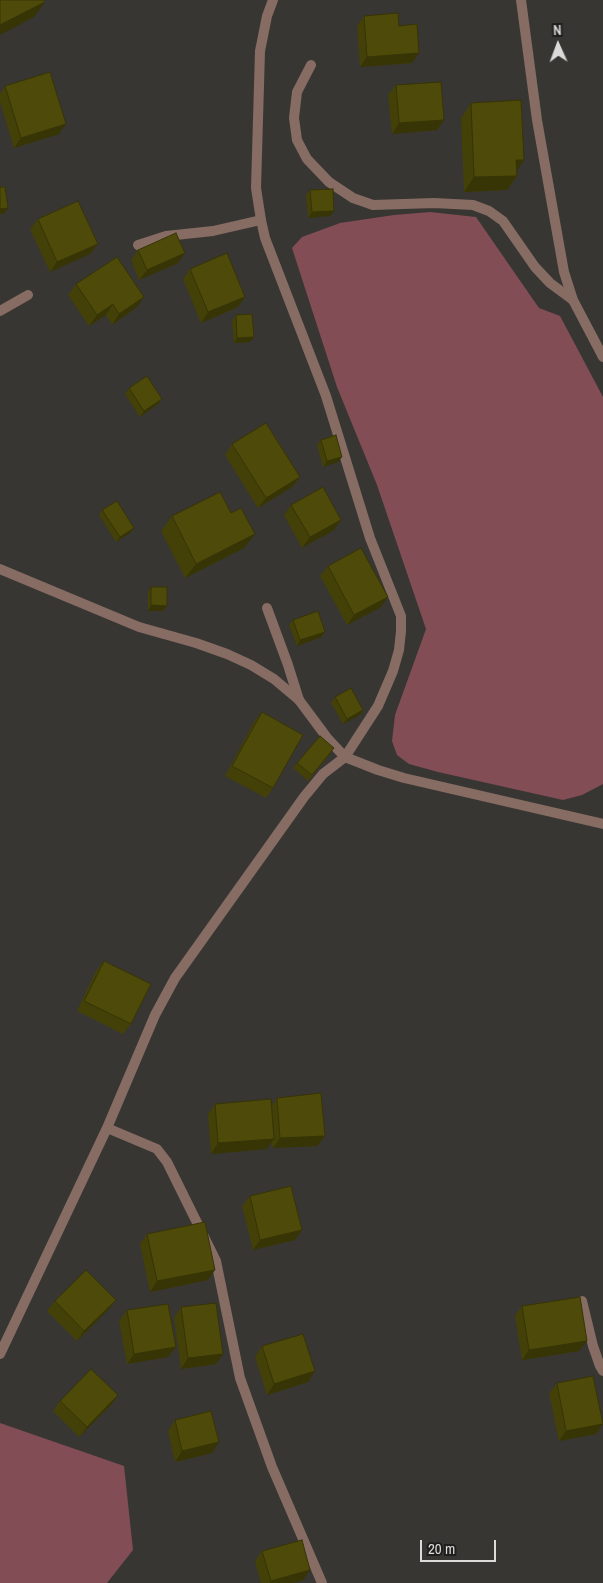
<!DOCTYPE html>
<html>
<head>
<meta charset="utf-8">
<style>
	body { margin:0 }
	#map { position:relative; width:603px; height:1583px; overflow:hidden; background:#383633; font-family:"Archivo Narrow",sans-serif }
	canvas { display:block }
	.north { position:absolute; left:533px; top:20px; width:50px; height:50px; -webkit-text-stroke:4px #1f1e1d; paint-order:stroke; rotate:358deg; font-size:14px; font-weight:700; line-height:20px; text-align:center; color:#dcdbd9 }
	.north::after { content:''; display:block; margin:auto; width:18px; height:22px; background:#dcdbd9; clip-path:polygon(50% 0,100% 100%,50% 72%,0 100%) }
	.scale { position:absolute; left:420px; top:1540px; width:76px; height:22px; box-sizing:border-box; border:2px solid #dcdbd9; border-top:0; padding-left:6px; font-size:15px; line-height:18px; white-space:nowrap; color:#dcdbd9; -webkit-text-stroke:4px #1f1e1d; paint-order:stroke }
</style>
</head>
<body>
<div id="map">
<canvas width="603" height="1583"></canvas>
<div class="north">N</div>
<div class="scale">20 m</div>
</div>
<script>
const g = document.querySelector('canvas').getContext('2d');
g.lineJoin = 'round';
function paint(path, color) {
  g.fillStyle = color;
  g.fill(path, 'evenodd');
}
function poly(rows) {
  const path = new Path2D();
  for (const r of rows) {
    path.moveTo(r[0], r[1]);
    for (let i = 2; i < r.length; i += 2) path.lineTo(r[i], r[i + 1]);
  }
  return path;
}
function stroke(path, color, width, dash) {
  g.strokeStyle = color;
  g.lineWidth = width;
  g.lineCap = dash ? 'butt' : 'round';
  g.setLineDash(dash || []);
  g.stroke(path);
}
paint(poly([
	[430,212,476,217,539,308,560,316,603,397,603,784,582,795,563,800,438,772,409,764,397,755,392,741,395,715,426,629,377,485,337,387,292,248,302,237,340,223,394,215],
	[0,1423,124,1466,133,1550,107,1583,0,1583]
]), '#824d55');
stroke(poly([
	[311,65,297,92,294,118,297,140,307,159,329,182,353,198,373,205,434,203,473,205,489,211,503,221,535,267,550,283,573,300],
	[138,245,166,236,213,231,261,220],
	[0,311,28,295],
	[267,608,288,665,299,700]
]), '#866c62', 10);
stroke(poly([
	[521,0,537,120,564,272,573,300,603,357],
	[0,569,139,627,196,643,227,654,251,665,274,679,299,700,328,739,345,757,378,770,404,778,603,824],
	[107,1128,157,1149,167,1162,216,1261,240,1378,272,1467,322,1583],
	[582,1301,593,1346,600,1366,603,1371],
	[0,1354,107,1128,155,1015,175,978,304,797,323,774,345,757,378,706,393,671,399,650,401,631,401,616,370,538,326,396,265,238,261,220,256,188,260,51,267,16,273,0]
]), '#866c62', 10);
paint(poly([
	[364,16,399,26,412,63,360,67,357,26],
	[396,85,444,120,437,130,392,134,388,95],
	[5,86,59,134,14,148,0,102,0,94],
	[471,103,516,171,517,176,507,190,464,192,461,118],
	[310,190,330,216,308,218,306,195],
	[38,219,98,244,90,254,50,272,30,229],
	[138,250,178,263,139,280,131,260],
	[190,269,238,307,201,323,183,279],
	[76,284,137,307,112,325,106,315,89,326,68,295],
	[236,315,254,337,250,342,234,343,232,321],
	[129,388,162,399,158,404,140,417,125,394],
	[321,440,338,462,323,467,317,445],
	[232,444,300,477,292,487,258,508,225,455],
	[291,505,341,520,334,530,302,548,284,515],
	[102,510,134,528,130,533,116,542,99,515],
	[172,516,244,548,185,578,161,531],
	[328,566,381,607,347,625,320,576],
	[151,587,163,611,148,611,148,592],
	[293,620,325,632,321,637,297,646,289,625],
	[335,697,363,710,360,715,343,724,331,703],
	[262,712,273,788,266,798,225,776,254,722],
	[330,754,308,781,293,768,297,763],
	[104,961,131,1024,123,1034,77,1011,96,971],
	[277,1098,325,1136,317,1146,273,1148,272,1142,267,1149,211,1154,208,1114,215,1104,272,1106],
	[250,1196,302,1230,295,1240,253,1250,242,1206],
	[147,1234,208,1280,150,1292,140,1244],
	[116,1300,108,1310,77,1341,47,1311,55,1301],
	[522,1306,579,1351,522,1360,515,1316],
	[181,1307,216,1364,181,1369,174,1318],
	[127,1310,176,1347,168,1357,127,1364,119,1321],
	[262,1346,308,1382,267,1395,255,1357],
	[557,1383,603,1424,596,1434,559,1441,549,1393],
	[118,1395,111,1405,79,1437,53,1411,60,1401],
	[175,1420,219,1442,212,1453,175,1462,168,1431],
	[262,1551,310,1570,303,1580,293,1583,261,1583,255,1561]
]), '#434008');
paint(poly([
	[45,2,34,17,0,35,0,25],
	[419,53,412,63,360,67,367,57],
	[444,120,437,130,392,134,399,123],
	[66,124,59,134,14,148,21,138],
	[516,160,524,160,514,175],
	[517,176,507,190,464,192,474,177],
	[8,208,4,214,0,214,0,209],
	[334,211,330,216,308,218,312,212],
	[98,244,90,254,50,272,57,262],
	[185,253,178,263,139,280,147,270],
	[144,297,137,307,112,325,119,314],
	[245,297,238,307,201,323,208,312],
	[113,304,106,315,89,326,97,315],
	[254,337,250,342,234,343,237,338],
	[162,399,158,404,140,417,144,411],
	[342,457,338,462,323,467,327,461],
	[300,477,292,487,258,508,266,498],
	[341,520,334,530,302,548,310,537],
	[134,528,130,533,116,542,120,537],
	[255,534,244,548,185,578,196,564],
	[388,597,381,607,347,625,354,615],
	[151,605,167,606,163,611,148,611],
	[325,632,321,637,297,646,300,640],
	[363,710,360,715,343,724,347,719],
	[325,1136,317,1146,273,1148,280,1138],
	[274,1139,267,1149,211,1154,218,1143],
	[302,1230,295,1240,253,1250,260,1240],
	[215,1270,208,1280,150,1292,157,1281],
	[116,1300,108,1310,77,1341,84,1331],
	[587,1341,579,1351,522,1360,529,1350],
	[176,1347,168,1357,127,1364,134,1354],
	[223,1354,216,1364,181,1369,188,1358],
	[315,1371,308,1382,267,1395,274,1384],
	[118,1395,111,1405,79,1437,87,1427],
	[603,1424,596,1434,559,1441,566,1431],
	[219,1442,212,1453,175,1462,182,1451],
	[310,1570,303,1580,293,1583,269,1583,271,1581]
]), '#373406');
const building = poly([
	[0,0,43,0,45,2,0,25,0,0],
	[398,13,399,26,417,24,419,53,367,57,364,16,398,13],
	[50,72,66,124,21,138,5,86,50,72],
	[441,82,444,120,399,123,396,85,441,82],
	[521,100,524,160,516,160,517,176,474,177,471,103,521,100],
	[0,187,5,187,8,208,0,209,0,187],
	[333,189,334,211,312,212,310,190,333,189],
	[78,201,98,244,57,262,38,219,78,201],
	[176,233,185,253,147,270,138,250,176,233],
	[227,253,245,297,208,312,190,269,227,253],
	[117,257,144,297,119,314,113,304,97,315,76,284,117,257],
	[252,314,254,337,237,338,236,315,252,314],
	[147,376,162,399,144,411,129,388,147,376],
	[266,423,300,477,266,498,232,444,266,423],
	[336,435,342,457,327,461,321,440,336,435],
	[323,487,341,520,310,537,291,505,323,487],
	[220,492,231,513,241,508,255,534,196,564,172,516,220,492],
	[117,501,134,528,120,537,102,510,117,501],
	[361,548,388,597,354,615,328,566,361,548],
	[151,587,167,587,167,606,151,605,151,587],
	[318,611,325,632,300,640,293,620,318,611],
	[351,688,363,710,347,719,335,697,351,688],
	[262,712,303,735,273,788,232,766,262,712],
	[320,736,334,748,312,775,297,763,320,736],
	[104,961,151,984,131,1024,84,1001,104,961],
	[321,1093,325,1136,280,1138,277,1098,321,1093],
	[271,1099,274,1139,218,1143,215,1104,271,1099],
	[291,1186,302,1230,260,1240,250,1196,291,1186],
	[205,1222,215,1270,157,1281,147,1234,205,1222],
	[86,1270,116,1300,84,1331,55,1301,86,1270],
	[580,1297,587,1341,529,1350,522,1306,580,1297],
	[216,1303,223,1354,188,1358,181,1307,216,1303],
	[168,1304,176,1347,134,1354,127,1310,168,1304],
	[303,1334,315,1371,274,1384,262,1346,303,1334],
	[91,1369,118,1395,87,1427,60,1401,91,1369],
	[593,1376,603,1424,566,1431,557,1383,593,1376],
	[211,1411,219,1442,182,1451,175,1420,211,1411],
	[302,1540,310,1570,271,1581,262,1551,302,1540]
]);
paint(building, '#4e4a09');
stroke(building, '#373406', 1);
</script>
</body>
</html>
